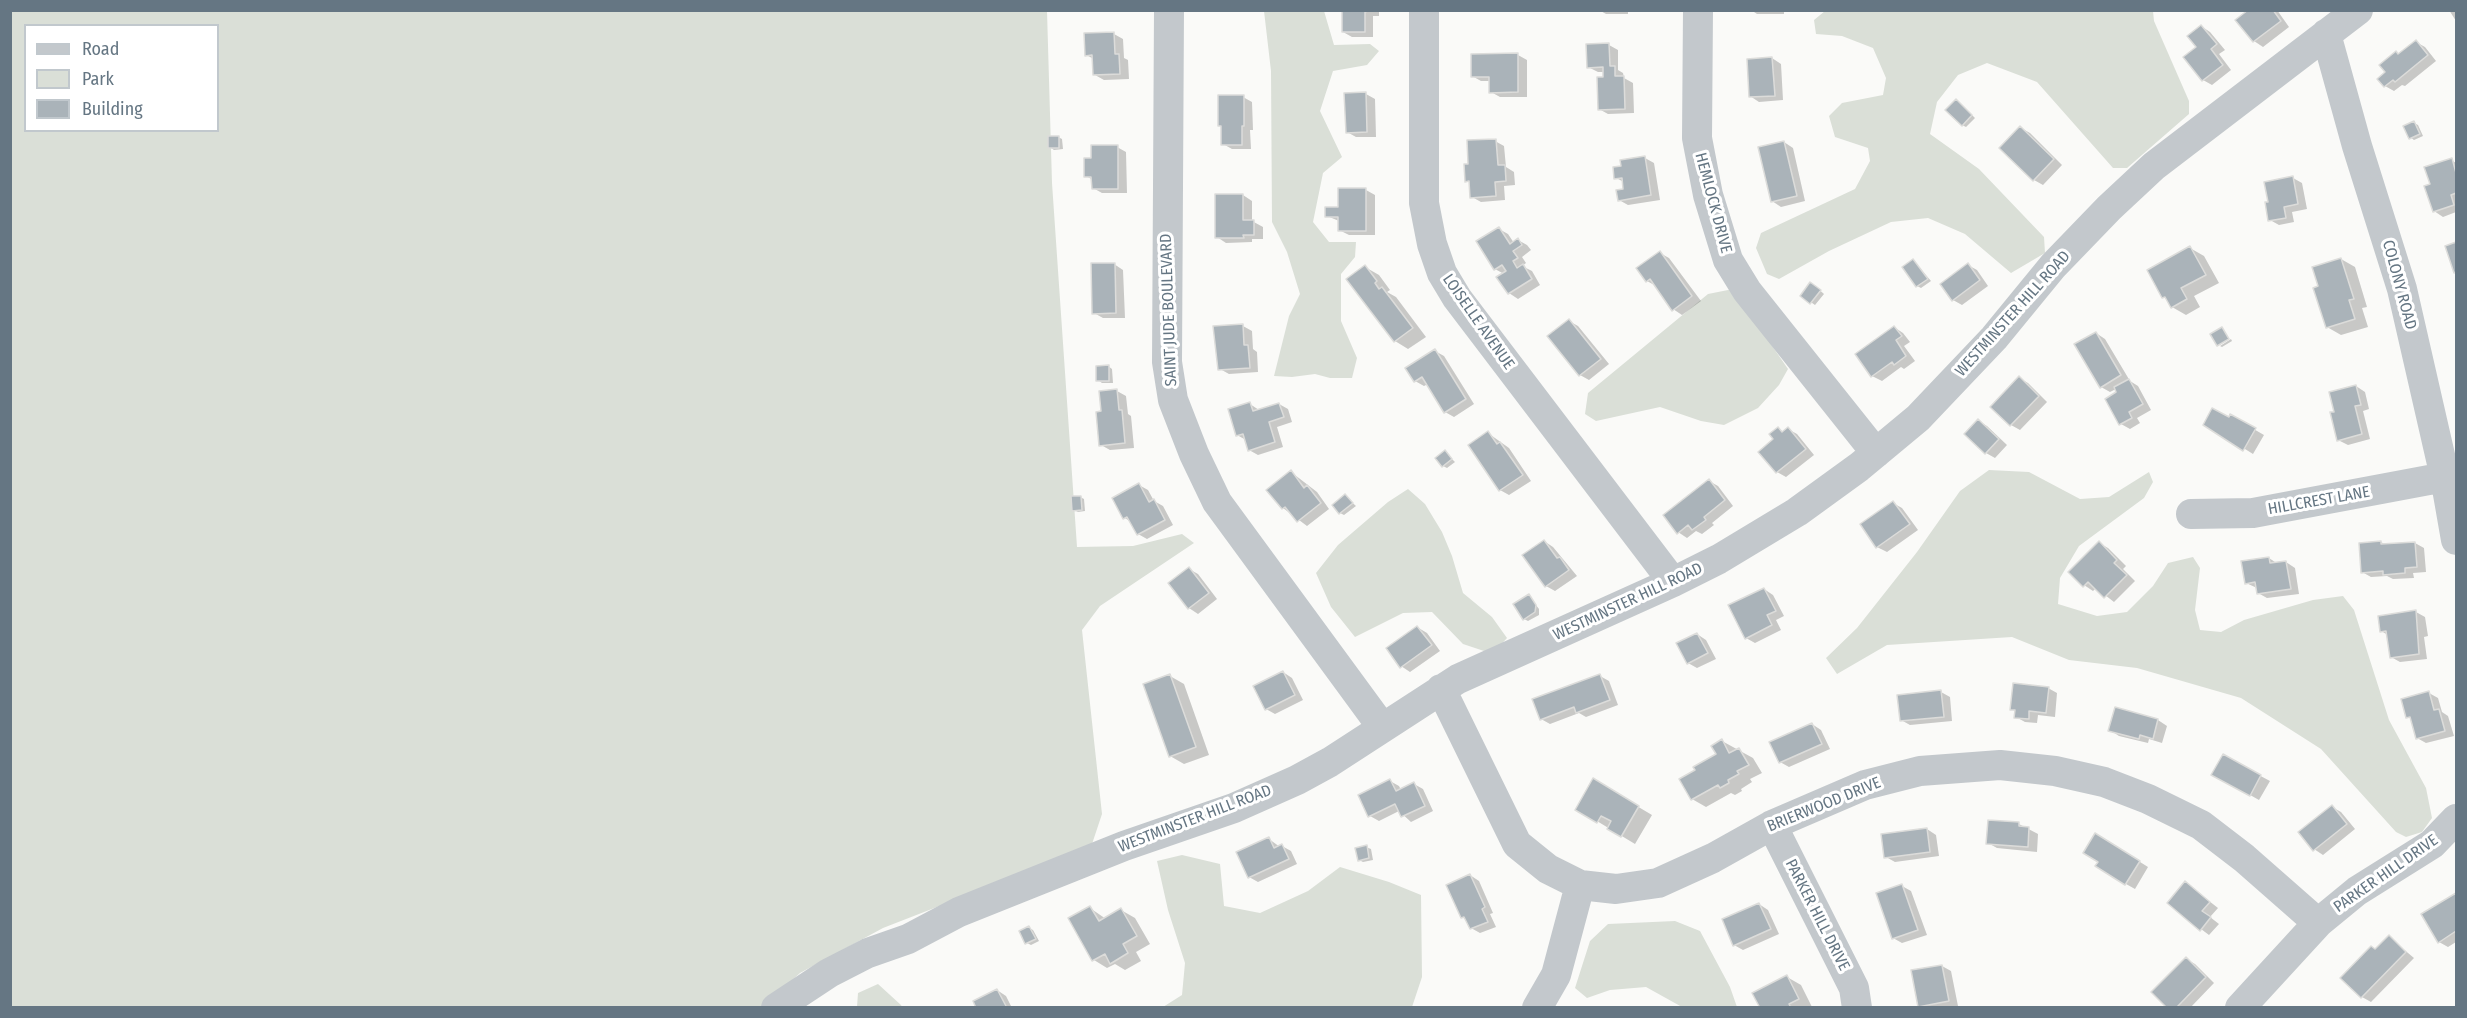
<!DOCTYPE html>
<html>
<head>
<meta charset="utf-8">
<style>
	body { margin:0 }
	#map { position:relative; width:2467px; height:1018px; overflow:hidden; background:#fafaf8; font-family:"Fira Sans Condensed",sans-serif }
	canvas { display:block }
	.frame { position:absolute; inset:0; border:12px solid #657683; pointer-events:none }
	.legend { position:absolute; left:24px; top:24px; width:195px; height:108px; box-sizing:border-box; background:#fff; border:2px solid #c1c8cd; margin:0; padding:8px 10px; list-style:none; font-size:18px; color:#657683 }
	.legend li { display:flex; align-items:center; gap:12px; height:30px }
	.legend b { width:30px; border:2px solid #c1c8cd }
</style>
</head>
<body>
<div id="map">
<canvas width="2467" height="1018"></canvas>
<div class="frame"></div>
<ul class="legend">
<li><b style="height:8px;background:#c3c8cc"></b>Road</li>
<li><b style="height:16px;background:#dadfd7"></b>Park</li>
<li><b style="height:16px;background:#aab3b9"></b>Building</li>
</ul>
</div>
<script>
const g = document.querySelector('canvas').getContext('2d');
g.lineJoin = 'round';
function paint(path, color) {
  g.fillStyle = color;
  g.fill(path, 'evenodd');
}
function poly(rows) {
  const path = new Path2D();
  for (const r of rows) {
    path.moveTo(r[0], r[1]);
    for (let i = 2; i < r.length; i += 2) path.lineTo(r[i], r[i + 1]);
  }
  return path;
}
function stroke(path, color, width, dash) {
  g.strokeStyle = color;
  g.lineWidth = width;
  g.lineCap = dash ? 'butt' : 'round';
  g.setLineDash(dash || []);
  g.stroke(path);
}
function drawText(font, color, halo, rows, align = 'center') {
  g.font = font + ' "Fira Sans Condensed",sans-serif';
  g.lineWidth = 6;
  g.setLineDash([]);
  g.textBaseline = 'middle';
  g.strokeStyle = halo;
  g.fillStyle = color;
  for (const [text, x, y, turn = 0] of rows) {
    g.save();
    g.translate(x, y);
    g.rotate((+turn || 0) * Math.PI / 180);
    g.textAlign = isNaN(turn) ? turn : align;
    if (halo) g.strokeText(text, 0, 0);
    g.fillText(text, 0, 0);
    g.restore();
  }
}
paint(poly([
	[10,11,1047,11,1052,183,1077,547,1133,546,1182,534,1194,543,1100,606,1082,630,1102,814,1091,847,883,928,800,973,763,1007,11,1007],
	[26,26,218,26,218,130,26,130],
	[1264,11,1324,11,1334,45,1370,44,1379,51,1367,65,1333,71,1320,111,1342,157,1323,173,1313,222,1329,242,1356,242,1355,257,1341,274,1341,321,1357,358,1352,378,1330,378,1315,374,1292,377,1274,376,1289,316,1300,294,1287,252,1272,222,1271,71],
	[1825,11,2153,11,2154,21,2189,101,2189,114,2127,168,2113,168,2037,82,1987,63,1958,75,1937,102,1930,134,1979,169,2044,237,2045,253,2011,273,1965,234,1928,218,1891,222,1829,251,1779,279,1767,274,1756,248,1761,233,1855,189,1870,161,1868,148,1835,137,1829,116,1842,103,1883,95,1886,78,1873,48,1842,36,1816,34,1814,20],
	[1733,289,1788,369,1779,385,1758,408,1724,425,1701,421,1660,407,1596,421,1585,414,1588,393,1708,294],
	[1989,470,2029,472,2080,499,2109,497,2149,472,2153,482,2144,498,2079,546,2060,578,2058,604,2097,616,2127,612,2153,586,2168,563,2193,557,2200,568,2195,610,2200,630,2221,632,2244,620,2313,600,2343,596,2354,610,2389,720,2426,788,2432,818,2422,832,2406,837,2396,832,2321,749,2241,698,2137,668,2069,660,2012,637,1887,645,1837,674,1826,658,1857,628,1917,552,1960,491],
	[1408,489,1425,504,1442,532,1452,556,1463,593,1492,617,1507,638,1497,649,1484,651,1463,644,1432,612,1403,613,1355,637,1331,607,1316,573,1338,545,1388,502],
	[1182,855,1220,864,1224,906,1260,913,1308,891,1340,867,1389,882,1421,895,1422,977,1412,1007,1163,1007,1182,995,1185,963,1168,910,1157,861],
	[1675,921,1700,931,1730,987,1737,1007,1682,1007,1646,987,1610,990,1587,998,1575,988,1590,941,1608,924],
	[878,984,901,1005,902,1007,857,1007,858,993]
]), '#dadfd7');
paint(poly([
	[1343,10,1379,10,1379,16,1373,16,1373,37,1352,37,1343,32],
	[1599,10,1628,10,1628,14,1606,14],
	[1751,10,1784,10,1784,14,1757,14],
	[2250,10,2277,10,2289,27,2263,47,2254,41],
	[2449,10,2456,10,2456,21],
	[2201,26,2210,32,2225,50,2219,54,2231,70,2212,85,2203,80,2185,57,2198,47],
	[1114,34,1123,39,1124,58,1128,60,1129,79,1104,80,1095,75,1094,59,1086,55],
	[2416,42,2425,47,2436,61,2405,86,2402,85,2394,91,2385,86,2387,73,2396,53,2399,55],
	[1609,45,1618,50,1618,70,1623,73,1624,78,1633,83,1634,113,1608,114,1599,109,1604,72,1598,72,1588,67],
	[1518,55,1527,60,1527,97,1500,97,1491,92,1491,81,1481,81,1472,76],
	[1772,58,1781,64,1783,100,1759,102,1750,96],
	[1366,94,1375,99,1376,137,1356,137,1347,132],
	[1243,97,1252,102,1253,130,1250,130,1251,149,1232,149,1223,144],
	[1960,103,1975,118,1966,127,1962,125],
	[2414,123,2418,125,2423,136,2414,140,2410,137],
	[2021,128,2030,133,2062,165,2043,185,2034,180],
	[1058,137,1062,139,1063,149,1054,150,1050,147],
	[1495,141,1504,146,1506,167,1514,172,1515,185,1504,186,1505,200,1481,202,1472,197,1471,183,1467,181,1470,166],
	[1784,142,1793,148,1805,201,1781,207,1772,201],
	[1117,147,1126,152,1127,193,1102,193,1093,188,1093,180,1086,176,1092,159],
	[1645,158,1654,163,1660,200,1628,205,1619,200,1625,190,1624,182,1616,178,1622,167],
	[2451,160,2456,163,2456,212,2443,217,2434,211,2432,184],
	[2293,178,2302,183,2307,209,2292,212,2294,222,2279,225,2270,220,2270,203],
	[1366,190,1375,195,1375,235,1349,235,1339,230,1339,221,1327,216],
	[1243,195,1252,201,1252,221,1263,227,1263,239,1252,239,1252,242,1226,243,1217,237],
	[1499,229,1508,234,1514,243,1518,240,1527,245,1531,250,1522,257,1526,263,1522,266,1532,271,1540,285,1518,299,1509,293,1504,274,1495,269],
	[2190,248,2204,256,2219,283,2194,296,2200,307,2186,315,2172,307,2169,301,2164,297],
	[1660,253,1669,258,1701,301,1682,315,1673,309,1656,286,1647,281],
	[2341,259,2355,267,2367,307,2362,308,2368,327,2341,335,2327,327,2320,287],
	[1914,261,1931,281,1921,288,1917,286],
	[1114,264,1123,270,1125,318,1103,318,1094,313],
	[1968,265,1977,270,1988,286,1962,305,1953,300,1942,284],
	[1365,267,1379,275,1390,290,1387,292,1396,297,1426,337,1408,349,1395,341],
	[1815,286,1824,294,1815,305,1802,296],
	[1569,321,1578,326,1609,364,1589,380,1580,375],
	[1243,326,1252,331,1253,349,1257,352,1258,372,1229,374,1220,369],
	[1894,327,1903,333,1910,342,1904,346,1915,361,1904,369,1901,367,1882,381,1872,376],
	[2096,333,2105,339,2130,381,2138,386,2151,410,2137,418,2140,423,2130,429,2121,424,2118,393,2116,389,2110,392,2101,387],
	[2231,339,2232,341,2222,347,2220,346],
	[1435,351,1444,356,1474,404,1454,417,1445,412,1428,384,1424,386,1415,381,1407,368],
	[1108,366,1112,369,1113,383,1102,383,1098,380],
	[2019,378,2028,383,2047,402,2020,430,2011,425],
	[2356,386,2365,392,2369,409,2363,411,2370,439,2348,445,2338,440,2336,413],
	[1117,391,1126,396,1128,414,1131,416,1134,448,1110,450,1101,445,1103,413],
	[1250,404,1259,410,1279,404,1288,409,1292,422,1277,427,1283,447,1258,455,1249,450,1246,440,1237,435],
	[2231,416,2264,435,2253,454,2205,424,2229,419],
	[1978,421,1987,426,2007,445,1995,458,1986,453],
	[1778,429,1784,432,1788,429,1797,434,1814,455,1786,477,1777,472,1776,439],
	[1488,433,1509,448,1531,481,1509,495,1500,490],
	[1445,452,1455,462,1447,468,1443,466],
	[1291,472,1317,492,1329,509,1307,526,1283,508],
	[1709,481,1718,486,1733,506,1712,523,1714,525,1702,534,1696,531,1687,538,1678,532],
	[1139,485,1148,490,1154,501,1163,506,1173,525,1147,539,1138,534,1131,522,1125,518],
	[1345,496,1356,506,1344,515,1340,513],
	[1080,497,1084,499,1085,511,1078,512,1074,510],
	[1893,503,1902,508,1918,530,1887,552,1877,547],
	[1544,541,1553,547,1577,576,1555,591,1546,586],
	[2381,542,2386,545,2415,543,2424,548,2426,572,2413,573,2414,578,2393,579,2387,576,2371,577,2362,572],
	[2099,543,2108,548,2126,566,2123,569,2135,581,2114,602,2096,588,2093,591,2084,585],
	[2269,558,2278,564,2286,562,2295,568,2299,594,2267,598,2258,593,2257,588,2246,583],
	[1189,569,1198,574,1217,599,1198,614,1189,608,1170,584],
	[1764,589,1773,595,1784,616,1776,620,1781,630,1755,643,1746,638],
	[1529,596,1539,609,1539,615,1528,621,1524,619],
	[2416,612,2425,617,2428,636,2424,637,2427,659,2400,662,2391,657,2388,635,2381,631],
	[1417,627,1427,633,1440,651,1410,672,1401,666],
	[1697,634,1706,640,1716,659,1697,668,1688,663],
	[1283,672,1292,678,1303,700,1275,714,1266,709],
	[1170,676,1184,684,1209,755,1184,764,1170,756],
	[1600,676,1609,681,1618,705,1586,717,1579,713,1550,724,1541,719],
	[2048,688,2057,693,2055,717,2038,715,2037,723,2025,722,2016,717,2016,712,2012,709],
	[1941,692,1950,697,1952,721,1910,725,1901,720],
	[2429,693,2438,698,2442,712,2448,716,2454,736,2426,743,2417,738,2412,719,2408,717],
	[2116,709,2158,720,2167,726,2162,743,2149,739,2148,743,2119,736,2110,730],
	[1812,724,1821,730,1830,749,1789,767,1780,762],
	[1722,741,1753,758,1762,773,1750,779,1752,782,1741,789,1742,791,1735,795,1731,793,1706,807,1692,799,1718,754],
	[2223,756,2270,781,2259,800,2213,774],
	[1593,780,1652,815,1635,844,1577,809],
	[1390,781,1399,786,1401,790,1414,784,1423,789,1433,811,1411,822,1399,811,1379,821,1370,816],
	[2332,807,2341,812,2355,829,2323,855,2314,849],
	[2019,824,2038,834,2037,852,1997,848,1988,843],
	[1927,829,1936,835,1939,856,1895,862,1886,857],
	[1269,839,1280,847,1282,846,1291,851,1297,864,1258,882,1249,877],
	[2105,840,2148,867,2135,889,2126,884],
	[1366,847,1371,849,1373,860,1363,862,1359,860],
	[1470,875,1479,881,1493,913,1490,914,1496,927,1480,933,1471,928,1468,921,1462,917],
	[2186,883,2218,908,2210,917,2219,924,2209,935,2201,929],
	[1902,886,1911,891,1927,935,1902,943,1893,938],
	[2456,894,2456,942,2448,947,2439,942,2423,915],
	[1759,904,1768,910,1779,934,1743,950,1734,945],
	[1090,908,1106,919,1121,910,1135,918,1150,944,1136,952,1141,961,1125,970,1115,964,1107,968,1094,960,1070,919],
	[1029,928,1033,930,1039,941,1031,945,1027,943],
	[2389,937,2414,958,2371,1002,2362,997,2375,950],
	[2186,959,2195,964,2214,983,2190,1008,2169,1008],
	[1942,966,1951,971,1958,1006,1922,1008,1919,1006],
	[1787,977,1801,985,1812,1007,1761,1008],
	[997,990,1006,996,1012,1008,978,1008]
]), '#0003');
const building = poly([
	[1342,10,1370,10,1365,12,1365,32,1342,32,1342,10],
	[2248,10,2273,10,2281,21,2253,42,2235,20,2248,10],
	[2201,25,2217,44,2211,49,2223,65,2202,81,2183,57,2196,47,2187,36,2201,25],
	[1114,32,1115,54,1119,54,1120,74,1093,75,1092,55,1085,56,1084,33,1114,32],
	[2416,40,2428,55,2395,82,2393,80,2384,87,2377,79,2385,72,2379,65,2396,51,2398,54,2416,40],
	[1609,43,1610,66,1615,66,1615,76,1624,76,1625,109,1598,110,1597,77,1603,77,1603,67,1587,68,1586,44,1609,43],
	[1518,53,1518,92,1489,93,1489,77,1471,77,1471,54,1518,53],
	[1772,57,1775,96,1749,97,1747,59,1772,57],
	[1366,92,1367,132,1346,133,1344,93,1366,92],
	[1218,95,1244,95,1244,126,1242,126,1242,145,1221,145,1221,126,1218,126,1218,95],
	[1956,99,1972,115,1962,126,1945,110,1956,99],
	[2414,121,2420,134,2409,139,2403,126,2414,121],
	[2020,126,2054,159,2033,181,1999,148,2020,126],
	[1048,136,1059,136,1059,148,1048,148,1048,136],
	[1496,139,1498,165,1505,165,1506,181,1495,182,1496,196,1470,198,1469,181,1465,182,1464,164,1468,164,1467,140,1496,139],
	[1784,141,1797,196,1771,202,1758,147,1784,141],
	[1091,145,1118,145,1118,189,1092,189,1091,177,1084,177,1084,158,1091,158,1091,145],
	[1645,156,1651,195,1618,201,1616,190,1623,189,1622,178,1614,179,1613,167,1621,166,1620,160,1645,156],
	[2452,158,2456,173,2456,193,2451,195,2454,205,2433,212,2424,186,2430,184,2424,167,2452,158],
	[2293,176,2298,204,2284,207,2286,218,2268,221,2265,202,2268,202,2264,182,2293,176],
	[1338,188,1366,188,1366,231,1338,231,1338,217,1325,217,1325,207,1338,207,1338,188],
	[1215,194,1243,194,1243,220,1254,220,1254,235,1243,235,1244,238,1215,238,1215,194],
	[1499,227,1510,244,1518,238,1522,245,1513,251,1518,258,1513,261,1517,268,1523,264,1532,279,1508,294,1496,277,1506,271,1502,265,1494,270,1476,241,1499,227],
	[2456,242,2456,272,2454,273,2445,246,2456,242],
	[2190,246,2206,275,2181,288,2187,299,2171,308,2165,297,2162,298,2147,270,2190,246],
	[1660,251,1692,296,1672,311,1650,279,1646,282,1636,268,1660,251],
	[2341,258,2354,299,2349,300,2355,319,2326,328,2313,288,2318,286,2312,267,2341,258],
	[1913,259,1928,279,1916,287,1902,267,1913,259],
	[1091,263,1115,263,1116,313,1092,314,1091,263],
	[1968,263,1980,280,1952,301,1940,284,1968,263],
	[1365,265,1377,281,1375,283,1379,289,1382,287,1413,328,1394,342,1346,279,1365,265],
	[1810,282,1821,290,1810,304,1800,296,1810,282],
	[1569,319,1601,359,1579,376,1547,336,1569,319],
	[1243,324,1244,345,1248,345,1250,368,1218,370,1213,326,1243,324],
	[1894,326,1902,336,1896,340,1906,356,1894,365,1892,362,1871,377,1855,354,1894,326],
	[2222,327,2229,339,2217,346,2210,334,2222,327],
	[2096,332,2121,375,2100,388,2074,344,2096,332],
	[1435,349,1466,399,1444,413,1422,377,1414,382,1405,368,1435,349],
	[1109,365,1109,381,1096,381,1096,366,1109,365],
	[2019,376,2039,396,2010,426,1990,407,2019,376],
	[2129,379,2143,404,2129,412,2132,418,2119,425,2105,399,2116,392,2114,387,2129,379],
	[2356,385,2361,405,2355,406,2362,434,2337,441,2330,412,2334,412,2329,392,2356,385],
	[1117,389,1119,410,1122,410,1125,443,1099,446,1096,412,1101,411,1099,391,1117,389],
	[1250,402,1253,411,1279,403,1284,417,1269,422,1275,442,1248,451,1243,434,1236,436,1228,409,1250,402],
	[2212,408,2229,417,2230,414,2256,428,2243,451,2203,425,2212,408],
	[1978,419,1999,439,1985,454,1964,434,1978,419],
	[1778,427,1782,432,1788,427,1806,449,1776,473,1758,452,1773,439,1769,434,1778,427],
	[1488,431,1497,444,1500,442,1523,475,1499,491,1468,445,1488,431],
	[1445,450,1452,459,1442,467,1435,458,1445,450],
	[1291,470,1304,488,1307,485,1321,503,1297,522,1285,507,1282,509,1266,490,1291,470],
	[1709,479,1725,500,1704,517,1706,520,1692,530,1688,525,1677,534,1663,515,1709,479],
	[1139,483,1149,502,1154,499,1165,520,1137,535,1127,517,1123,519,1112,498,1139,483],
	[1345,494,1353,503,1339,514,1332,505,1345,494],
	[1071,496,1081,496,1082,510,1072,511,1071,496],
	[1893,501,1910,524,1876,548,1860,524,1893,501],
	[1544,540,1557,558,1560,557,1569,570,1545,587,1522,555,1544,540],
	[2099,541,2117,560,2114,563,2127,575,2104,598,2088,582,2083,587,2068,572,2099,541],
	[2381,541,2381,544,2415,542,2417,567,2405,568,2405,573,2383,575,2383,571,2361,573,2359,543,2381,541],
	[2269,557,2270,563,2286,561,2291,589,2257,594,2255,582,2245,584,2241,561,2269,557],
	[1189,567,1209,593,1188,609,1168,583,1189,567],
	[1764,588,1776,611,1767,615,1772,625,1745,639,1728,605,1764,588],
	[1529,594,1536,605,1535,612,1523,620,1513,604,1529,594],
	[2416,610,2419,654,2390,658,2386,631,2380,632,2378,616,2416,610],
	[1417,626,1432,645,1400,668,1386,648,1417,626],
	[1697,633,1708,653,1687,664,1676,643,1697,633],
	[1283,671,1295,695,1265,710,1253,686,1283,671],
	[1170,674,1196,747,1169,757,1143,684,1170,674],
	[1600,674,1610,700,1576,713,1574,707,1540,720,1532,699,1600,674],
	[2013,683,2049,687,2046,713,2029,711,2029,719,2014,718,2015,710,2010,710,2013,683],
	[1941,690,1944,717,1900,721,1897,695,1941,690],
	[2429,691,2434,710,2439,709,2445,731,2416,739,2410,717,2406,718,2401,699,2429,691],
	[2115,707,2158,719,2153,739,2140,735,2139,739,2108,731,2115,707],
	[1812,723,1822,744,1779,763,1769,742,1812,723],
	[1722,739,1729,753,1739,748,1749,765,1737,771,1739,774,1728,780,1729,783,1720,788,1718,785,1691,800,1679,779,1695,770,1693,767,1716,754,1711,746,1722,739],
	[2223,754,2261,775,2250,796,2211,775,2223,754],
	[1593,778,1639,806,1621,837,1607,829,1611,821,1601,816,1597,823,1575,810,1593,778],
	[1390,779,1396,791,1414,782,1425,806,1401,817,1395,804,1368,817,1358,795,1390,779],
	[2332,805,2347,824,2313,851,2298,832,2332,805],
	[1988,820,2019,822,2019,826,2029,827,2028,847,1986,844,1988,820],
	[1927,828,1930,852,1884,858,1881,834,1927,828],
	[2095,833,2140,861,2125,885,2095,866,2098,862,2083,853,2095,833],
	[1269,837,1274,848,1282,844,1289,859,1248,878,1236,852,1269,837],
	[1367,845,1369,858,1358,861,1355,848,1367,845],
	[1470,874,1485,907,1482,909,1488,922,1470,929,1464,917,1461,918,1446,885,1470,874],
	[2185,881,2210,902,2202,911,2211,917,2200,931,2167,903,2185,881],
	[1902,884,1918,930,1892,939,1876,893,1902,884],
	[2456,893,2456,931,2438,943,2421,914,2456,893],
	[1759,903,1771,929,1733,946,1722,919,1759,903],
	[1090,906,1099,921,1121,908,1137,936,1123,944,1128,953,1110,964,1105,954,1092,961,1068,918,1090,906],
	[1029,926,1036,939,1025,944,1019,931,1029,926],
	[2389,935,2406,952,2361,998,2340,978,2371,946,2375,949,2389,935],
	[2186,957,2206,977,2176,1008,2167,1008,2151,992,2186,957],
	[1942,965,1949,1001,1918,1007,1911,970,1942,965],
	[1787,975,1799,999,1789,1004,1791,1008,1760,1008,1752,993,1787,975],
	[997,989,1007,1008,976,1008,973,1001,997,989]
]);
paint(building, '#aab3b9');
stroke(building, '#dcdcda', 1.5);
stroke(poly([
	[1169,10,1167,362,1173,400,1194,454,1217,502,1382,727],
	[1424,10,1424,203,1432,244,1442,273,1457,298,1673,582],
	[1698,10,1697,138,1708,195,1728,260,1747,291,1876,453],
	[2326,34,2357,146,2402,289,2445,477,2456,540],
	[2191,514,2253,513,2445,477],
	[1441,689,1517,844,1548,869,1580,885,1616,889,1658,883,1713,858,1772,825,1865,785,1920,771,2000,765,2055,771,2104,782,2148,799,2201,825,2244,858,2318,923],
	[1772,825,1854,988,1857,1008],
	[776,1008,829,973,868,953,908,939,959,912,1124,846,1234,808,1297,780,1330,762,1458,679,1673,582,1719,559,1797,512,1859,467,1918,418,1994,338,2053,266,2109,208,2154,166,2358,10],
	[1537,1008,1556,975,1580,885],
	[2240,1008,2318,923,2357,891,2432,844,2456,819]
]), '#c3c8cc', 30);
drawText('16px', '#657683', '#fff', [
	["HEMLOCK DRIVE",1713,203,75],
	["COLONY ROAD",2399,285,75],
	["SAINT JUDE BOULEVARD",1169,310,-92],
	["WESTMINSTER HILL ROAD",2013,314,-48],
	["LOISELLE AVENUE",1478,322,55],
	["HILLCREST LANE",2319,501,-10],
	["WESTMINSTER HILL ROAD",1628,602,-25],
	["BRIERWOOD DRIVE",1824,805,-22],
	["WESTMINSTER HILL ROAD",1195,819,-21],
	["PARKER HILL DRIVE",2386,874,-35],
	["PARKER HILL DRIVE",1817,915,63]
]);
</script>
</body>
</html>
